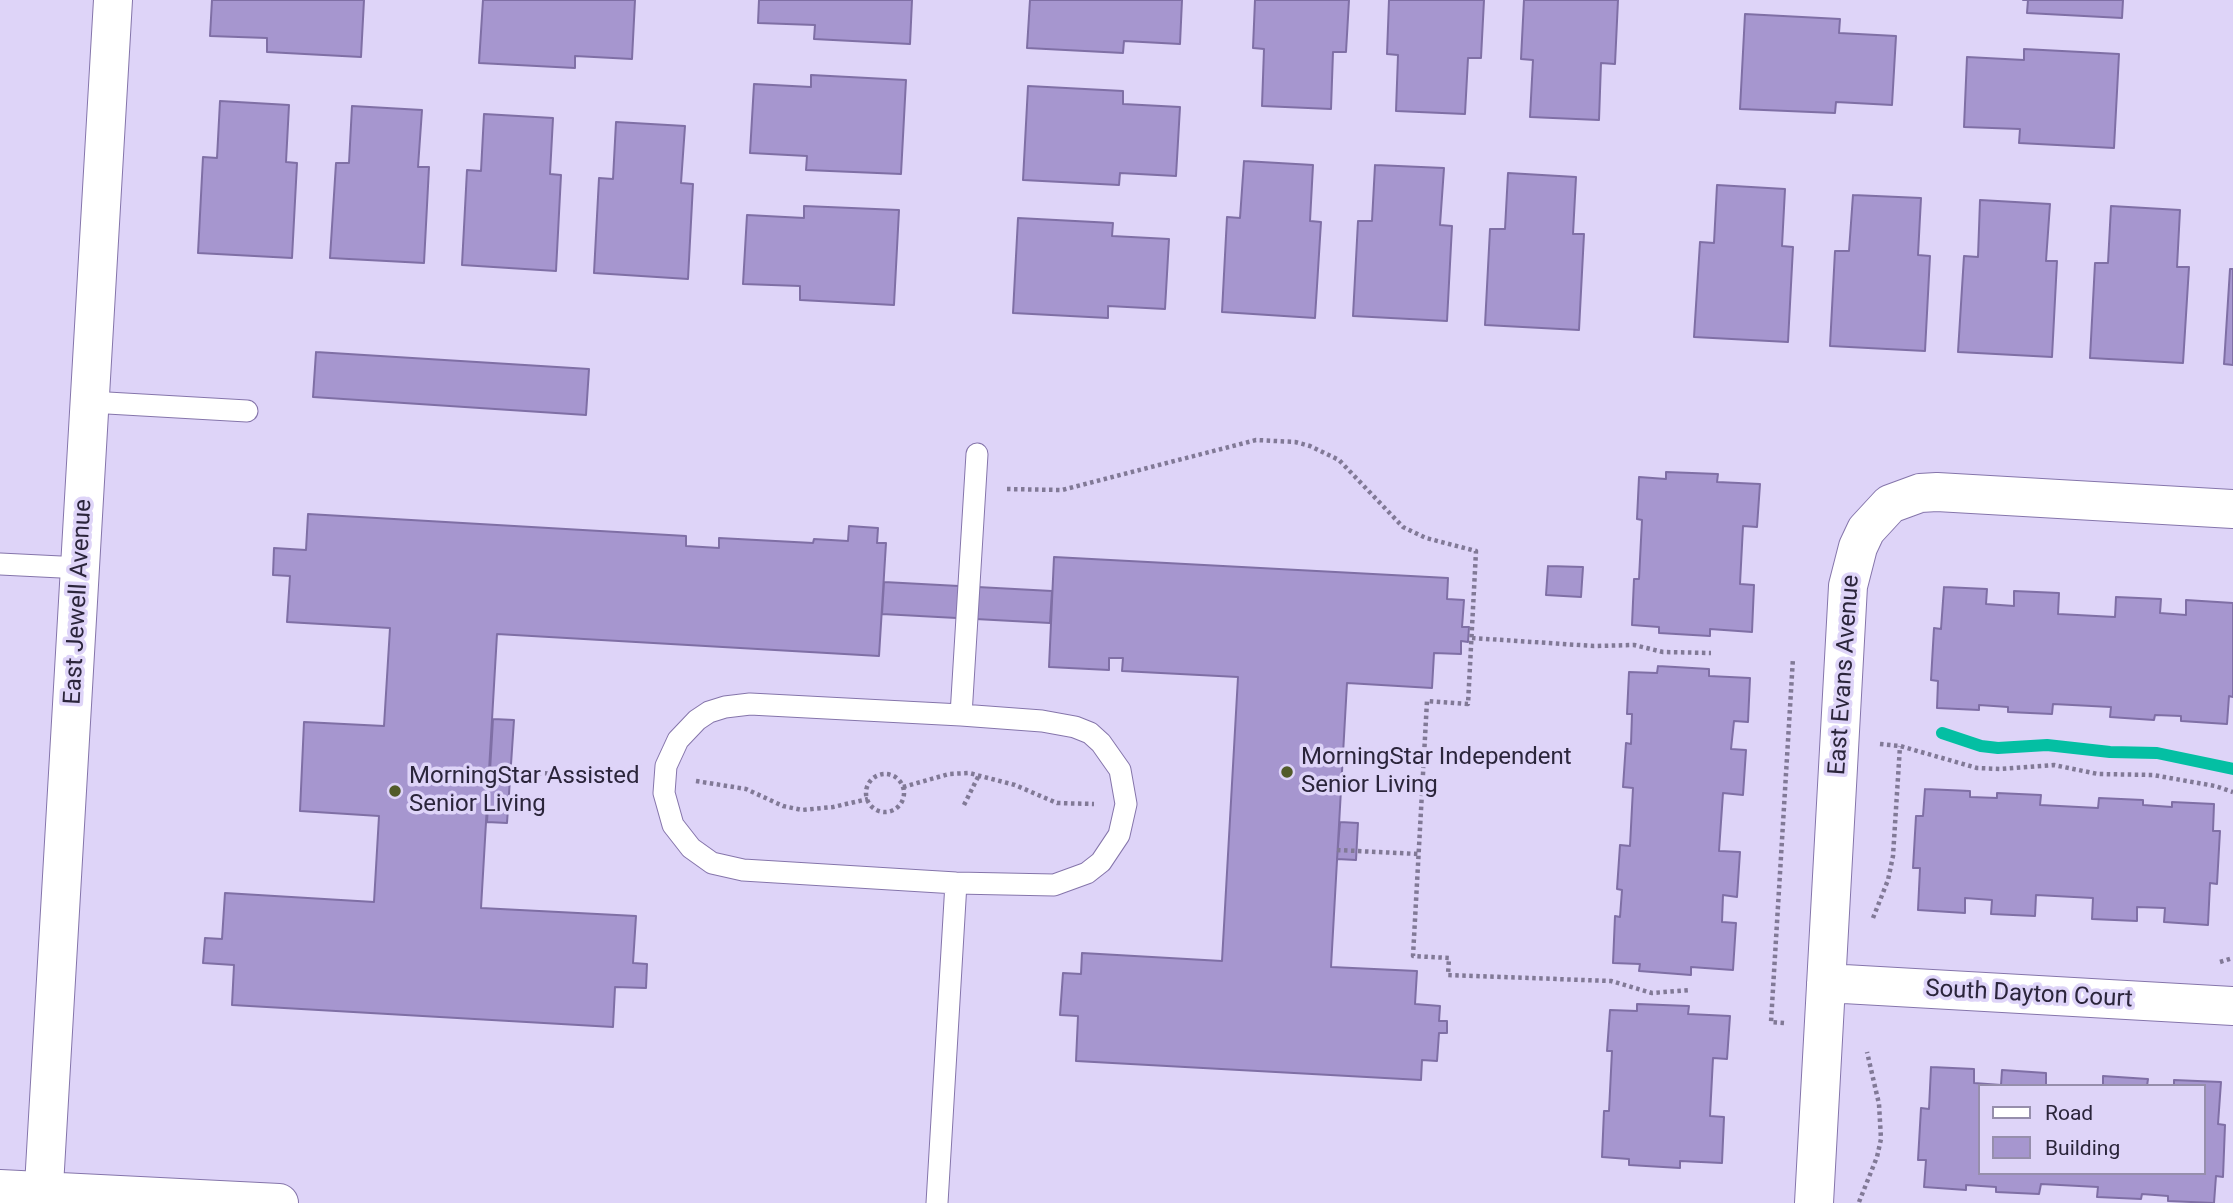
<!DOCTYPE html>
<html>
<head>
<meta charset="utf-8">
<style>
	body { margin:0 }
	#map { position:relative; width:2233px; height:1203px; overflow:hidden; background:#ded4f8; font-family:Roboto,sans-serif }
	canvas { display:block }
	.legend { position:absolute; left:1978px; top:1084px; width:228px; height:91px; box-sizing:border-box; background:#ded4f8; border:2px solid #968eac; margin:0; padding:9px 12px; list-style:none; font-size:21px; color:#2b253b }
	.legend li { display:flex; align-items:center; gap:14px; height:35px }
	.legend b { width:35px; border:2px solid #968eac }
</style>
</head>
<body>
<div id="map">
<canvas width="2233" height="1203"></canvas>
<ul class="legend">
<li><b style="height:9px;background:#fff"></b>Road</li>
<li><b style="height:19px;background:#a696cf"></b>Building</li>
</ul>
</div>
<script>
const g = document.querySelector('canvas').getContext('2d');
g.lineJoin = 'round';
function poly(rows) {
  const path = new Path2D();
  for (const r of rows) {
    if (r.length === 3) {
      path.moveTo(r[0] + r[2], r[1]);
      path.arc(r[0], r[1], r[2], 0, 2 * Math.PI);
      continue;
    }
    path.moveTo(r[0], r[1]);
    for (let i = 2; i < r.length; i += 2) path.lineTo(r[i], r[i + 1]);
  }
  return path;
}
function stroke(path, color, width, dash) {
  g.strokeStyle = color;
  g.lineWidth = width;
  g.lineCap = dash ? 'butt' : 'round';
  g.setLineDash(dash || []);
  g.stroke(path);
}
function paint(path, color) {
  g.fillStyle = color;
  g.fill(path, 'evenodd');
}
function drawText(font, color, halo, rows, align = 'center') {
  g.font = font + ' Roboto,sans-serif';
  g.lineWidth = 7;
  g.setLineDash([]);
  g.textBaseline = 'middle';
  g.strokeStyle = halo;
  g.fillStyle = color;
  for (const [text, x, y, turn = 0] of rows) {
    g.save();
    g.translate(x, y);
    g.rotate((+turn || 0) * Math.PI / 180);
    g.textAlign = isNaN(turn) ? turn : align;
    if (halo) g.strokeText(text, 0, 0);
    g.fillText(text, 0, 0);
    g.restore();
  }
}
stroke(poly([
	[1942,733,1981,746,1998,748,2047,745,2110,752,2157,753,2233,769]
]), '#04bfa3', 12);
const building = poly([
	[212,0,364,0,361,57,267,52,267,38,210,36,212,0],
	[483,0,635,0,632,59,575,56,575,68,479,63,483,0],
	[759,0,912,0,910,44,814,39,815,25,758,23,759,0],
	[1030,0,1182,0,1180,44,1124,41,1123,53,1027,48,1030,0],
	[1255,0,1349,0,1346,52,1333,52,1331,109,1262,106,1264,49,1253,48,1255,0],
	[1389,0,1484,0,1481,58,1468,58,1465,114,1396,111,1398,55,1387,54,1389,0],
	[1524,0,1618,0,1615,64,1601,63,1599,120,1530,117,1533,60,1521,59,1524,0],
	[2023,0,2123,0,2122,18,2027,13,2028,0,2023,0],
	[1745,14,1840,19,1839,33,1896,36,1892,105,1836,102,1835,113,1740,109,1745,14],
	[2024,49,2119,54,2114,148,2019,143,2020,129,1964,127,1967,57,2024,60,2024,49],
	[811,75,906,80,901,174,806,170,807,156,750,153,754,84,811,87,811,75],
	[1028,86,1123,91,1123,104,1180,107,1176,176,1120,173,1119,185,1023,180,1028,86],
	[220,101,289,105,286,162,297,163,292,258,198,253,203,157,217,158,220,101],
	[352,106,422,110,418,167,429,167,424,263,330,258,336,163,349,163,352,106],
	[484,114,553,118,550,174,561,175,556,271,462,265,467,170,481,171,484,114],
	[616,122,685,126,681,183,693,184,688,279,594,273,599,178,613,179,616,122],
	[1244,161,1313,165,1310,221,1321,222,1315,318,1222,312,1227,217,1240,218,1244,161],
	[1375,165,1444,168,1440,225,1452,226,1447,321,1353,316,1358,221,1372,221,1375,165],
	[1508,173,1576,177,1573,234,1584,234,1579,330,1485,325,1490,229,1505,229,1508,173],
	[1717,185,1785,189,1782,246,1793,247,1788,342,1694,337,1700,242,1714,243,1717,185],
	[1853,195,1921,198,1918,255,1930,256,1925,351,1830,346,1835,251,1849,251,1853,195],
	[1980,200,2050,204,2046,261,2057,261,2052,357,1958,352,1964,256,1978,257,1980,200],
	[804,206,899,210,894,305,800,300,800,286,743,284,747,215,804,218,804,206],
	[2111,206,2180,210,2177,267,2189,267,2183,363,2090,358,2095,263,2108,263,2111,206],
	[1018,218,1113,223,1112,236,1169,239,1165,309,1108,306,1108,318,1013,313,1018,218],
	[2230,269,2233,269,2233,365,2224,364,2230,269],
	[316,352,589,369,586,415,313,397,316,352],
	[1666,472,1718,474,1717,482,1760,484,1757,527,1743,526,1740,584,1754,585,1752,632,1710,629,1710,636,1659,633,1659,627,1632,625,1634,579,1639,579,1642,520,1637,519,1639,477,1666,479,1666,472],
	[308,514,686,536,686,546,719,548,719,538,813,543,814,539,848,541,849,526,878,528,877,543,886,543,879,656,497,634,481,908,636,916,633,963,647,964,646,988,615,987,613,1027,232,1005,234,965,203,963,205,938,222,939,225,893,374,902,379,816,300,811,304,722,384,726,390,628,287,622,290,576,273,575,274,548,306,550,308,514],
	[1054,557,1448,578,1447,599,1464,600,1462,627,1469,627,1468,642,1461,641,1461,654,1434,653,1432,688,1347,683,1331,967,1417,971,1415,1004,1440,1006,1439,1021,1447,1021,1447,1033,1439,1033,1437,1061,1422,1060,1421,1080,1076,1061,1078,1016,1060,1015,1063,973,1081,974,1082,953,1222,961,1238,677,1122,671,1123,658,1109,658,1109,670,1049,667,1054,557],
	[1548,566,1583,567,1581,597,1546,595,1548,566],
	[884,582,1052,591,1050,623,882,614,884,582],
	[1944,587,1987,589,1986,604,2014,606,2014,591,2059,593,2058,614,2115,617,2116,597,2161,599,2160,613,2186,615,2186,600,2233,603,2233,697,2229,696,2227,724,2181,721,2181,716,2155,715,2154,720,2110,717,2111,707,2053,704,2052,714,2008,712,2008,707,1979,705,1979,710,1937,708,1938,681,1931,680,1934,628,1941,629,1944,587],
	[1658,666,1709,669,1709,676,1750,678,1748,722,1734,721,1731,749,1746,750,1743,795,1723,793,1719,851,1740,852,1737,897,1723,895,1722,922,1736,923,1733,970,1691,967,1691,975,1639,971,1640,964,1613,963,1615,916,1620,917,1622,890,1617,889,1620,845,1630,846,1633,788,1623,787,1626,743,1631,744,1632,714,1627,714,1629,672,1657,673,1658,666],
	[493,719,514,720,507,823,487,822,493,719],
	[1925,789,1970,791,1970,797,1997,798,1997,793,2041,795,2040,805,2098,808,2099,798,2143,800,2143,805,2172,807,2172,802,2214,804,2213,831,2220,831,2217,884,2210,883,2208,925,2164,922,2165,908,2137,907,2137,921,2092,919,2093,898,2036,895,2035,916,1991,914,1992,900,1965,898,1965,913,1918,910,1920,868,1913,868,1916,816,1923,816,1925,789],
	[1340,822,1358,823,1356,860,1337,859,1340,822],
	[1637,1004,1689,1006,1688,1014,1730,1016,1727,1059,1713,1058,1710,1116,1724,1117,1722,1163,1680,1161,1680,1168,1629,1165,1629,1159,1602,1157,1604,1111,1609,1111,1612,1051,1607,1051,1610,1010,1637,1011,1637,1004],
	[1931,1067,1974,1069,1974,1083,2001,1085,2002,1070,2046,1073,2046,1086,1979,1086,1979,1173,2203,1173,2203,1086,2174,1086,2174,1080,2221,1082,2218,1124,2225,1125,2223,1177,2216,1176,2214,1203,2168,1201,2168,1196,2142,1194,2141,1199,2097,1197,2098,1187,2041,1184,2039,1194,1996,1192,1996,1187,1966,1185,1966,1190,1924,1187,1926,1160,1918,1160,1921,1108,1929,1109,1931,1067],
	[2103,1076,2148,1079,2147,1086,2103,1086,2103,1076]
]);
paint(building, '#a696cf');
stroke(building, '#7f6fa5', 2);
const service = poly([
	[90,402,247,411],
	[0,564,81,568],
	[750,704,961,715,1042,721,1075,727,1090,733,1101,743,1120,770,1126,804,1119,835,1101,862,1087,873,1054,885,956,883,743,870,712,863,691,848,673,825,664,793,666,766,678,740,697,720,709,712,725,707,750,704],
	[961,715,977,454],
	[937,1203,956,883]
]);
const minor = poly([
	[1826,983,2233,1006],
	[1814,1203,1848,586,1858,547,1866,530,1890,504,1920,493,1937,492,2233,509]
]);
const tertiary = poly([
	[0,1189,279,1203],
	[43,1203,113,0]
]);
stroke(service, '#8575ab', 23);
stroke(minor, '#8575ab', 40);
stroke(tertiary, '#8575ab', 40);
stroke(poly([
	[1007,489,1062,490,1256,440,1295,442,1310,446,1339,460,1403,527,1426,538,1476,551,1468,704,1427,701,1413,956,1449,958,1448,975,1611,981,1652,993,1690,990],
	[1472,638,1594,646,1634,645,1663,652,1711,653],
	[1880,744,1900,746,1977,768,2001,769,2054,765,2098,774,2153,775,2215,786,2233,792],
	[489,771,632,777],
	[885,793,19],
	[696,781,746,789,783,806,802,810,833,807,868,799],
	[903,787,949,774,969,773,1015,785,1057,803,1094,804],
	[964,805,979,775],
	[1337,850,1418,854],
	[1873,918,1888,880,1893,856,1900,746],
	[2220,962,2233,958],
	[1784,1023,1771,1022,1793,658],
	[1859,1202,1877,1157,1881,1139,1879,1104,1867,1052]
]), '#817996', 4.5, [3.5, 3.5]);
stroke(service, '#fff', 21);
stroke(minor, '#fff', 38);
stroke(tertiary, '#fff', 38);
for (const [x, y, r, color] of [
	[1287,772,7,"#525b2a"],
	[395,791,7,"#525b2a"]
]) {
  const dot = new Path2D();
  dot.arc(x, y, r, 0, 2 * Math.PI);
  g.fillStyle = color;
  g.fill(dot);
  stroke(dot, '#ded4f8', 2.5);
}
drawText('24px', '#2b253b', '#ded4f8', [
	["East Jewell Avenue",79,602,-87],
	["East Evans Avenue",1845,675,-86],
	["South Dayton Court",2029,995,3]
]);
drawText('24px', '#2b253b', '#ded4f8', [
	["MorningStar Independent",1301,758],
	["Senior Living",1301,786],
	["MorningStar Assisted",409,777],
	["Senior Living",409,805]
], 'left');
</script>
</body>
</html>
